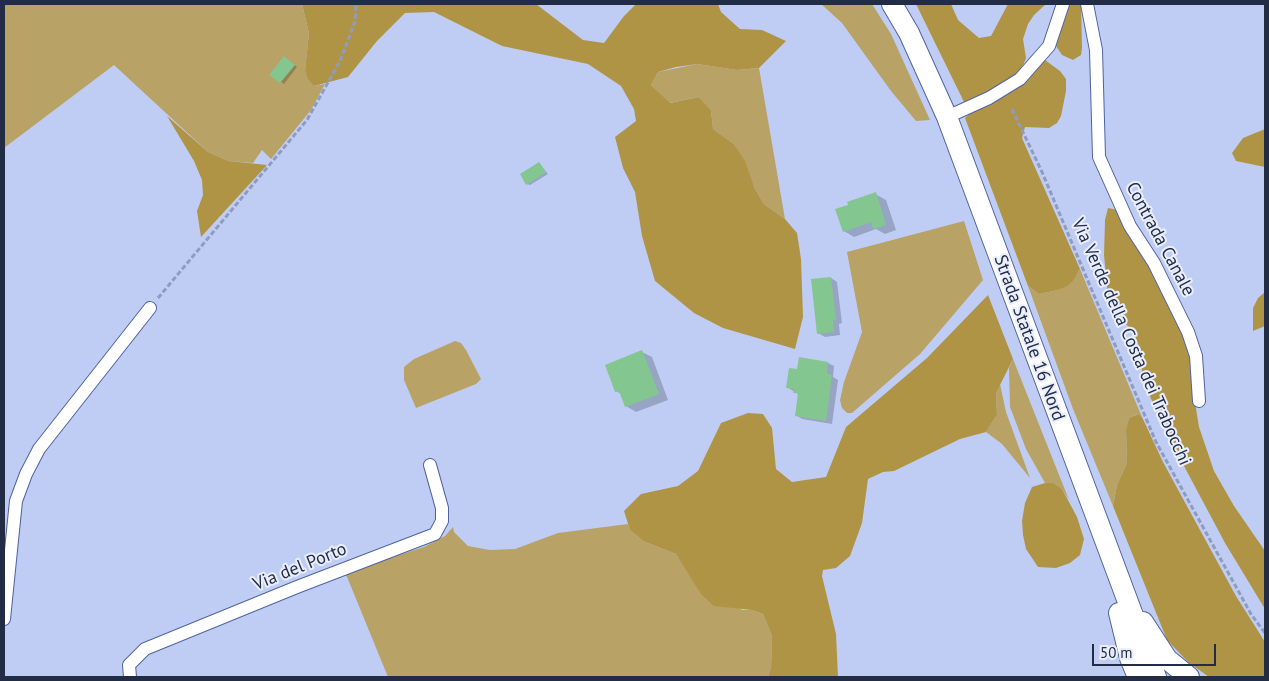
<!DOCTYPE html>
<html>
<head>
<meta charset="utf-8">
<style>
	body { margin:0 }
	#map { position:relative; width:1269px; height:681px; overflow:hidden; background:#bfcdf5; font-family:"PT Sans",sans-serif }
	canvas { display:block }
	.frame { position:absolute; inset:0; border:5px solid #232c45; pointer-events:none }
	.scale { position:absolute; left:1092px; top:644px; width:124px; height:22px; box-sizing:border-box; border:2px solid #232c45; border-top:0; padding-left:6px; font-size:15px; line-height:18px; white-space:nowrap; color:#232c45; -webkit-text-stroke:4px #e9eefc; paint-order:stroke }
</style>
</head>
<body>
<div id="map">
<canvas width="1269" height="681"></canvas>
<div class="frame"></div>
<div class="scale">50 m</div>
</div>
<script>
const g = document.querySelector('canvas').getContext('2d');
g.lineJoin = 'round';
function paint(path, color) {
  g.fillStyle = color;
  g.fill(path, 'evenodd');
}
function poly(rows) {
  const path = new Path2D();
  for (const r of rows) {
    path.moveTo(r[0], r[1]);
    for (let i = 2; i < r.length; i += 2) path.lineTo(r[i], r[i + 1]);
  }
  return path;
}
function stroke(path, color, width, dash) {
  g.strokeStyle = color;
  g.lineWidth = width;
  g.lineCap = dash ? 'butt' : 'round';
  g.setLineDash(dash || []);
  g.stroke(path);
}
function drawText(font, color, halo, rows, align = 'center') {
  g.font = font + ' "PT Sans",sans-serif';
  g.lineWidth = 4;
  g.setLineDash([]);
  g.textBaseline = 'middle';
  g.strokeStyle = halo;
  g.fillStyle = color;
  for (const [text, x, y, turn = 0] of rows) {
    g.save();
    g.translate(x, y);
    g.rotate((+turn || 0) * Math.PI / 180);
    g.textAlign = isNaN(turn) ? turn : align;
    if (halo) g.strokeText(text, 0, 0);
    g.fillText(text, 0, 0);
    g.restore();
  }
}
paint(poly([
	[4,4,302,4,309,33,305,70,314,86,325,84,311,110,271,159,262,150,253,163,229,161,208,152,114,65,4,148],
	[821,4,872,4,891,34,930,120,916,121,891,91,842,23],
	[697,64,737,70,759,68,785,219,764,204,755,189,744,161,734,144,713,129,711,110,699,97,669,103,651,85,658,72],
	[964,221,983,280,920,354,852,413,847,413,842,408,840,400,844,382,862,332,847,252],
	[1080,269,1142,417,1137,414,1129,418,1126,429,1127,463,1117,485,1113,506,1073,409,1028,286,1039,294,1058,290,1074,280],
	[455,341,461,343,466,350,481,379,476,384,416,408,404,380,404,367,414,359],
	[1013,359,1069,500,1062,489,1054,483,1045,483,1026,449,1010,407,1009,368],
	[1000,384,1006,412,1030,478,1002,444,986,432,997,415,996,393],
	[628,524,630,530,643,541,676,554,687,570,742,610,752,610,763,614,772,636,771,667,768,677,388,677,345,572,424,547,445,536,453,527,454,532,468,546,490,550,515,549,558,533]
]), '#b8a266');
paint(poly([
	[302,4,536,4,583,40,604,43,624,16,636,4,718,4,721,12,740,29,762,30,786,41,759,68,737,70,697,64,676,67,658,72,651,85,670,103,699,97,711,110,713,129,734,144,745,161,755,189,764,204,785,219,797,233,801,259,803,317,795,349,723,328,694,313,655,281,642,236,635,192,623,168,615,137,636,121,634,109,621,86,588,64,502,46,434,12,405,13,377,41,348,77,314,86,308,79,305,70,309,33],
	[916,4,951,4,958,20,979,38,991,36,1008,4,1046,4,1034,15,1028,24,1023,39,1026,58,1020,73,978,100,964,102],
	[1063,4,1081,4,1082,48,1081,55,1073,60,1062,55,1054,43],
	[1045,60,1060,71,1066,79,1066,91,1061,116,1057,123,1049,128,1025,127,1022,138,1080,269,1074,280,1067,286,1058,290,1039,294,1028,286,965,118,977,107,1020,86,1039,61],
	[167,116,208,152,229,161,267,165,201,237,197,211,203,195,202,180,194,161],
	[1265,129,1265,167,1236,161,1232,153,1243,138],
	[1108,208,1118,210,1149,260,1195,355,1193,390,1199,427,1214,471,1234,506,1265,551,1265,609,1225,543,1168,436,1148,392,1142,372,1141,351,1133,331,1118,316,1108,297,1104,255,1105,220],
	[1265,292,1265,326,1253,331,1253,308,1258,298],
	[988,295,1013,359,996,393,997,415,986,432,960,439,894,471,883,472,868,479,862,523,850,556,836,568,823,570,822,576,836,634,838,677,768,677,771,667,772,636,763,614,752,610,714,606,701,594,676,554,643,541,630,530,624,511,641,494,678,486,698,471,721,423,748,413,763,414,772,428,776,469,792,482,826,477,846,427,927,358],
	[1138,414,1142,417,1163,462,1236,596,1265,642,1265,677,1209,677,1188,662,1167,640,1113,506,1117,485,1127,463,1126,429,1129,418],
	[1045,483,1054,483,1062,489,1077,517,1084,539,1080,555,1070,563,1056,568,1038,567,1026,549,1023,535,1022,521,1025,503,1032,487]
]), '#b09445');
paint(poly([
	[287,59,297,67,284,84,271,74],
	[539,163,548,174,530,185,527,184],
	[875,194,886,200,896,230,885,234,876,229,854,237,844,231],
	[831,278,837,282,842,323,839,324,840,335,825,337,818,333],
	[642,352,652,357,668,400,636,412,626,406,621,394,616,391],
	[800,359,828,363,834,366,833,377,838,380,832,424,802,419,796,415,799,395,787,387,798,371]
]), '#0003');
paint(poly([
	[284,56,295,65,280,83,269,75],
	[539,162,546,172,526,185,520,174],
	[876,192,886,225,873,229,871,222,843,232,835,209,848,205,847,202],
	[831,277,836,320,833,320,834,332,817,334,811,279],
	[642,350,659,394,625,407,619,391,615,392,605,365],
	[799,357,828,362,827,374,832,375,826,421,795,416,798,393,793,393,794,389,786,388,789,368,797,369]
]), '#83c690');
const minor = poly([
	[1087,4,1096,50,1099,157,1130,226,1154,263,1188,332,1196,356,1199,401],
	[947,117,989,98,1020,79,1049,46,1063,4],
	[4,619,16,501,26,474,39,449,150,308],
	[130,677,129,665,145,649,297,587,435,534,442,521,442,508,430,465]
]);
const primary = poly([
	[892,4,909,33,947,117,1156,677],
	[1119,613,1130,658,1138,677],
	[1143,622,1167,659,1189,677]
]);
stroke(minor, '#50639e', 14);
stroke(primary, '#50639e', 22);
stroke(poly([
	[1012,109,1042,172,1156,442,1251,614,1265,633],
	[158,298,307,120,340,61,355,22,356,4]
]), '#909cbf', 3, [5, 2.5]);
stroke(minor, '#fff', 12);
stroke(primary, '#fff', 20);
drawText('18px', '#232c45', '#e9eefc', [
	["Contrada Canale",1160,239,62],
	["Strada Statale 16 Nord",1029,338,70],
	["Via Verde della Costa dei Trabocchi",1131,342,66],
	["Via del Porto",300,567,-22]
]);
</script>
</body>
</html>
